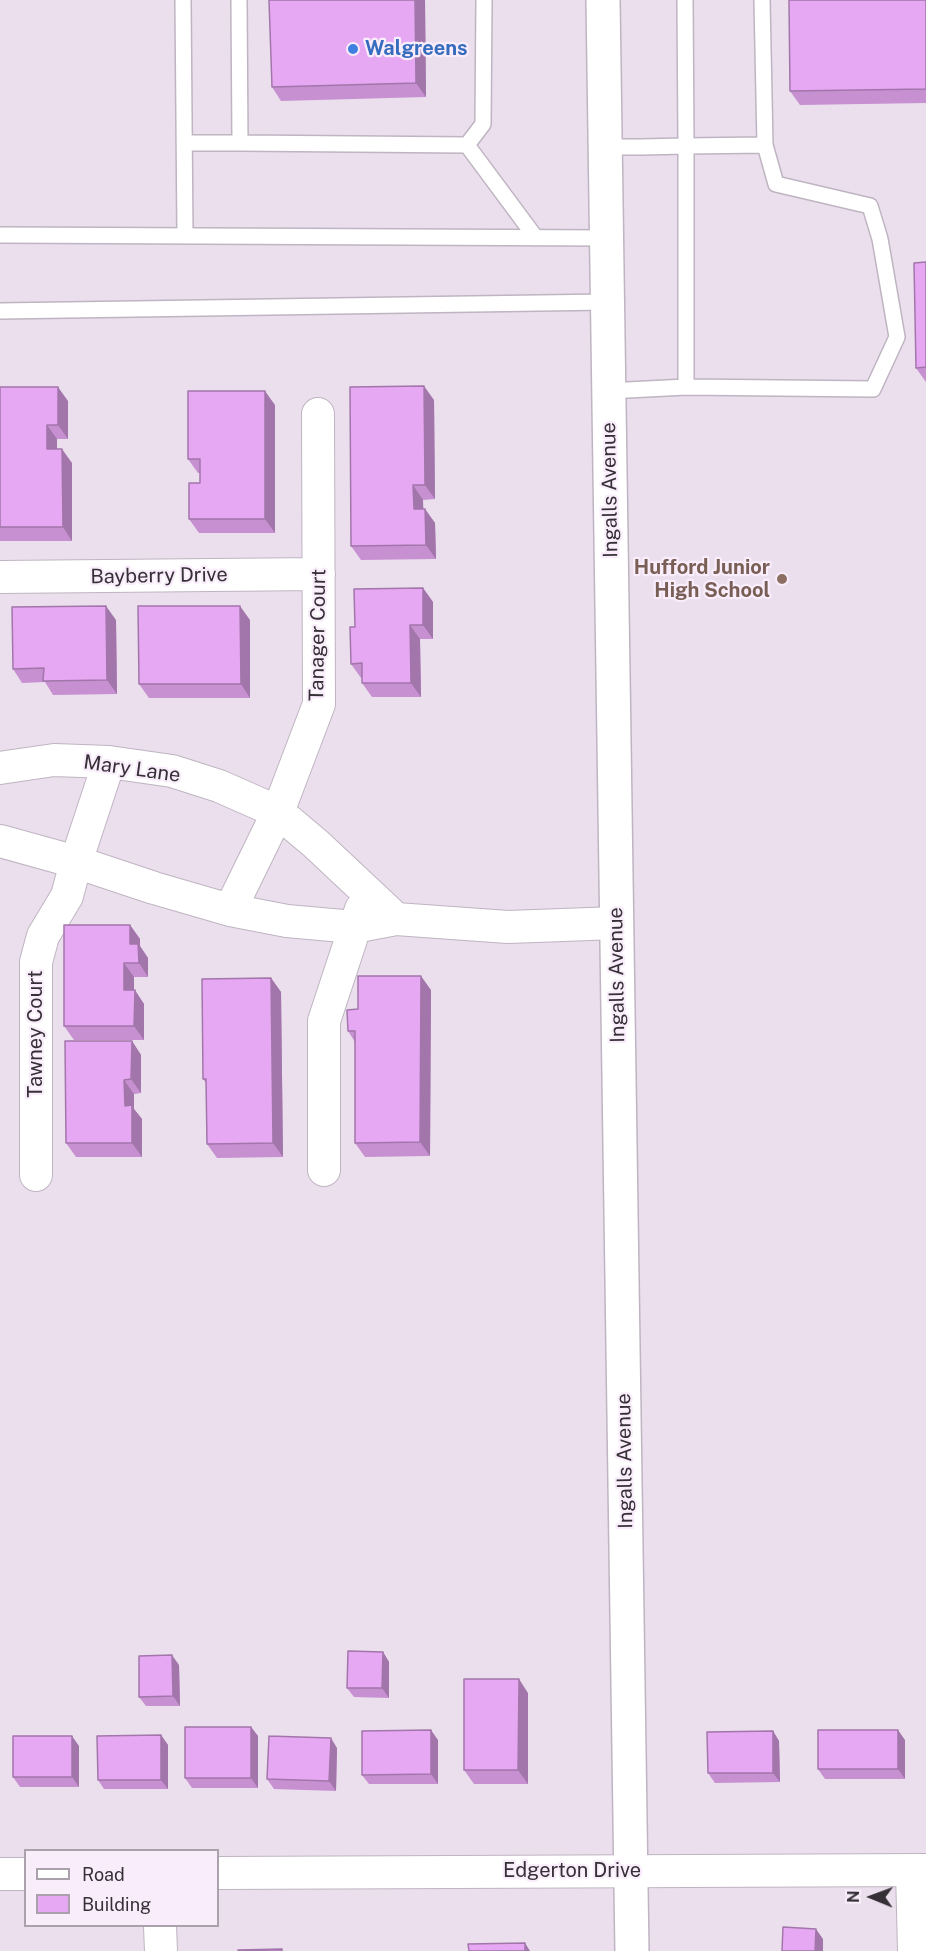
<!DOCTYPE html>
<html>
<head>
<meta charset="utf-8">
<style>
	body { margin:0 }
	#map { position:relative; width:926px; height:1951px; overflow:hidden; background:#ebdfee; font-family:"Public Sans",sans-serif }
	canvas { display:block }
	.legend { position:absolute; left:24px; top:1849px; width:195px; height:78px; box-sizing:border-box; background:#f9edfb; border:2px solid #aba1ac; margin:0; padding:8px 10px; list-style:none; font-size:18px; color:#353036 }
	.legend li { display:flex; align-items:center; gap:12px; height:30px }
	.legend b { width:30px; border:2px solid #aba1ac }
	.north { position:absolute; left:842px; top:1867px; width:60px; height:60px; -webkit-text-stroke:4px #f9edfb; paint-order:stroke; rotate:271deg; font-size:16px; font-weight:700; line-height:24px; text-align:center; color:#353036 }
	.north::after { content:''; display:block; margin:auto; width:21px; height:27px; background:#353036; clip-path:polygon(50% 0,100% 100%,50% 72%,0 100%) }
</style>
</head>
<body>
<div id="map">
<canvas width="926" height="1951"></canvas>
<ul class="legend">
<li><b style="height:8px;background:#fff"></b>Road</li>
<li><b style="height:16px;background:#e7a8f3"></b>Building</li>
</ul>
<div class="north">N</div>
</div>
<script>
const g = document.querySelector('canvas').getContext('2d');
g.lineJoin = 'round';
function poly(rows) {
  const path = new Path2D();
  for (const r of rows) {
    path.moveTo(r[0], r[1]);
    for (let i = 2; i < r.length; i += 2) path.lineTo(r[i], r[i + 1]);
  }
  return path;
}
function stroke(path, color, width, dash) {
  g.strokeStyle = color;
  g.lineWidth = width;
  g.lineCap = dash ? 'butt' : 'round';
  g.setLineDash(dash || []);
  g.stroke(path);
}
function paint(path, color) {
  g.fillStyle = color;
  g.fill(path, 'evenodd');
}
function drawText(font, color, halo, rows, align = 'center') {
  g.font = font + ' "Public Sans",sans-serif';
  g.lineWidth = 4.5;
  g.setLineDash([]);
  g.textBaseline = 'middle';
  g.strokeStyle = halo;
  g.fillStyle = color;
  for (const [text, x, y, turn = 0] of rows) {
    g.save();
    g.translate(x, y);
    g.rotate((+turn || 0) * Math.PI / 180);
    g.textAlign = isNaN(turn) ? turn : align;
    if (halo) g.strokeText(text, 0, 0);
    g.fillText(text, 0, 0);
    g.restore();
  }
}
const service = poly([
	[183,0,185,236],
	[239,0,240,143,467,145,536,238],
	[762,0,765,145],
	[184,143,240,143],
	[467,145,483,124,484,0],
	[605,147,641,147,686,146,765,145,776,184,870,206,880,239,897,337,873,389,686,387,686,146,685,0],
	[0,235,606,238],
	[0,311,607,302],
	[608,391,686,387]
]);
const minor = poly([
	[0,577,319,574],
	[0,768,54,760,109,762,172,771,219,786,278,812,316,844,396,919],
	[0,841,76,862,154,888,230,910,287,921,354,927,396,919,508,927,617,923],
	[230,910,278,812,319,704,318,414],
	[324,1170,324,1021,361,909],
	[36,1175,36,962,43,936,67,896,76,862,109,762],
	[912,1870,914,1951],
	[218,1873,926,1870],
	[0,1874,26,1874],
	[160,1926,161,1951]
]);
const tertiary = poly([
	[603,0,632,1951]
]);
stroke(service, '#bfb4c1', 18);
stroke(minor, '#bfb4c1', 34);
stroke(tertiary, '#bfb4c1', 36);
stroke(service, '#fff', 15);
stroke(minor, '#fff', 32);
stroke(tertiary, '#fff', 33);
paint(poly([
	[425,0,426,97,281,101,272,87],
	[926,0,926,103,800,105,790,91],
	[926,262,926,382,916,368],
	[0,387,68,401,68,439,57,439,57,449,72,463,72,541,0,541],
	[434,400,435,499,423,500,423,509,425,509,435,523,436,559,361,560,351,546],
	[275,405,275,533,199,533,189,519,200,483,200,473,198,473,188,459],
	[423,588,433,602,433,639,420,639,421,697,372,697,362,683,362,678,361,678,351,664,355,627],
	[116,620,117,694,53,695,45,682,22,683,13,669],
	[250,620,250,698,149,698,139,684],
	[130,925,140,939,140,946,148,958,148,977,134,977,134,990,144,1004,144,1040,74,1040,64,1026],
	[271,978,281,992,283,1157,217,1158,207,1144,206,1083,203,1079],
	[431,990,430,1156,365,1157,355,1143,355,1042,348,1031,358,1009],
	[132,1041,141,1055,141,1093,134,1094,134,1109,142,1119,142,1157,76,1157,66,1143],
	[383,1652,389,1662,389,1698,354,1697,347,1688],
	[179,1665,180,1706,146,1706,139,1697],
	[528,1693,528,1784,474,1784,464,1770],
	[251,1727,258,1736,258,1788,192,1788,185,1778],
	[773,1731,779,1741,780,1782,715,1783,708,1773],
	[161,1735,168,1745,168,1789,104,1789,98,1780],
	[438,1740,438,1784,369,1784,362,1775],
	[905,1740,905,1779,825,1779,818,1769],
	[79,1746,79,1787,20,1787,13,1777],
	[337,1748,336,1791,274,1789,267,1779]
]), '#c790d1');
paint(poly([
	[415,0,425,0,426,97,416,83],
	[424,386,434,400,435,499,425,485],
	[58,387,68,401,68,439,58,425],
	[265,391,275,405,275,533,265,519],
	[47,425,57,439,57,463,47,449],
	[62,449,72,463,72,541,63,527],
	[413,485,423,500,424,523,414,509],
	[425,509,435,523,436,559,426,545],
	[423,588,433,602,433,639,423,625],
	[106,606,116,620,117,694,107,680],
	[240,606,250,620,250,698,241,684],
	[410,625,420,639,421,697,411,683],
	[130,925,140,939,140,946,148,958,148,977,139,963,130,944],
	[124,963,134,977,134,1004,124,990],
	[421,976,431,990,430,1156,420,1142],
	[271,978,281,992,283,1157,273,1143],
	[135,990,144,1004,144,1040,134,1026],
	[132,1041,141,1055,141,1093,131,1079],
	[124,1080,134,1094,134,1109,142,1119,142,1157,132,1143,125,1106],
	[383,1652,389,1662,389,1698,382,1688],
	[172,1655,179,1665,180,1706,173,1696],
	[519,1679,528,1693,528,1784,518,1770],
	[251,1727,258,1736,258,1788,251,1778],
	[431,1730,438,1740,438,1784,431,1774],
	[898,1730,905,1740,905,1779,898,1769],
	[773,1731,779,1741,780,1782,773,1773],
	[161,1735,168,1745,168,1789,161,1780],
	[72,1736,79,1746,79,1787,72,1777],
	[331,1738,337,1748,336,1791,329,1781],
	[816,1929,823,1939,823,1951,815,1951],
	[525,1943,530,1951,525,1951]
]), '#a276aa');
const building = poly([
	[269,0,415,0,416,83,272,87,269,0],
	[789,0,926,0,926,89,790,91,789,0],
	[926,262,926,367,916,368,914,263,926,262],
	[424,386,425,485,413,485,414,509,425,509,426,545,351,546,350,387,424,386],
	[0,387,58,387,58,425,47,425,47,449,62,449,63,527,0,527,0,387],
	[188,391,265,391,265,519,189,519,189,483,200,483,200,459,188,459,188,391],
	[423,588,423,625,410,625,411,683,362,683,362,663,351,664,350,627,355,627,354,589,423,588],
	[106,606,107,680,43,681,44,668,13,669,12,607,106,606],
	[138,606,240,606,241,684,139,684,138,606],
	[64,925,130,925,130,944,138,944,139,963,124,963,124,990,135,990,134,1026,64,1026,64,925],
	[358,976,421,976,420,1142,355,1143,355,1031,348,1031,347,1010,358,1009,358,976],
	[271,978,273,1143,207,1144,206,1079,203,1079,202,979,271,978],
	[65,1041,132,1041,131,1079,124,1080,125,1106,132,1105,132,1143,66,1143,65,1041],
	[348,1651,383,1652,382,1688,347,1688,348,1651],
	[172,1655,173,1696,139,1697,139,1656,172,1655],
	[464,1679,519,1679,518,1770,464,1770,464,1679],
	[185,1727,251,1727,251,1778,185,1778,185,1727],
	[431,1730,431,1774,362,1775,362,1731,431,1730],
	[818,1730,898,1730,898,1769,818,1769,818,1730],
	[773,1731,773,1773,708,1773,707,1732,773,1731],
	[161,1735,161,1780,98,1780,97,1736,161,1735],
	[13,1736,72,1736,72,1777,13,1777,13,1736],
	[269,1736,331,1738,329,1781,267,1779,269,1736],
	[783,1927,816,1929,815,1951,782,1951,783,1927],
	[525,1943,525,1951,469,1951,468,1944,525,1943],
	[282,1949,282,1951,238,1951,238,1950,282,1949]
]);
paint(building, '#e7a8f3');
stroke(building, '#a276aa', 1.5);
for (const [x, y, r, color] of [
	[353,49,6,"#3f7fe0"],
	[782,579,6,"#8d6e63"]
]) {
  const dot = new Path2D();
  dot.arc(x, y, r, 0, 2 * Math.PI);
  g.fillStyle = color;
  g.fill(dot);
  stroke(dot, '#f9edfb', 2);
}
drawText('bold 20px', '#366cbe', '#f9edfb', [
	["Walgreens",365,49]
], 'left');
drawText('20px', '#353036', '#f9edfb', [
	["Ingalls Avenue",610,490,-91],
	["Bayberry Drive",159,576,-1],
	["Tanager Court",318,635,-89],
	["Mary Lane",132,769,8],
	["Ingalls Avenue",617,975,-91],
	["Tawney Court",36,1034,-90],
	["Ingalls Avenue",625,1461,-91],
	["Edgerton Drive",572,1871]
]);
drawText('bold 20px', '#785e54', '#f9edfb', [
	["Hufford Junior",770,568],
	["High School",770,591]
], 'right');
</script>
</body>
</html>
